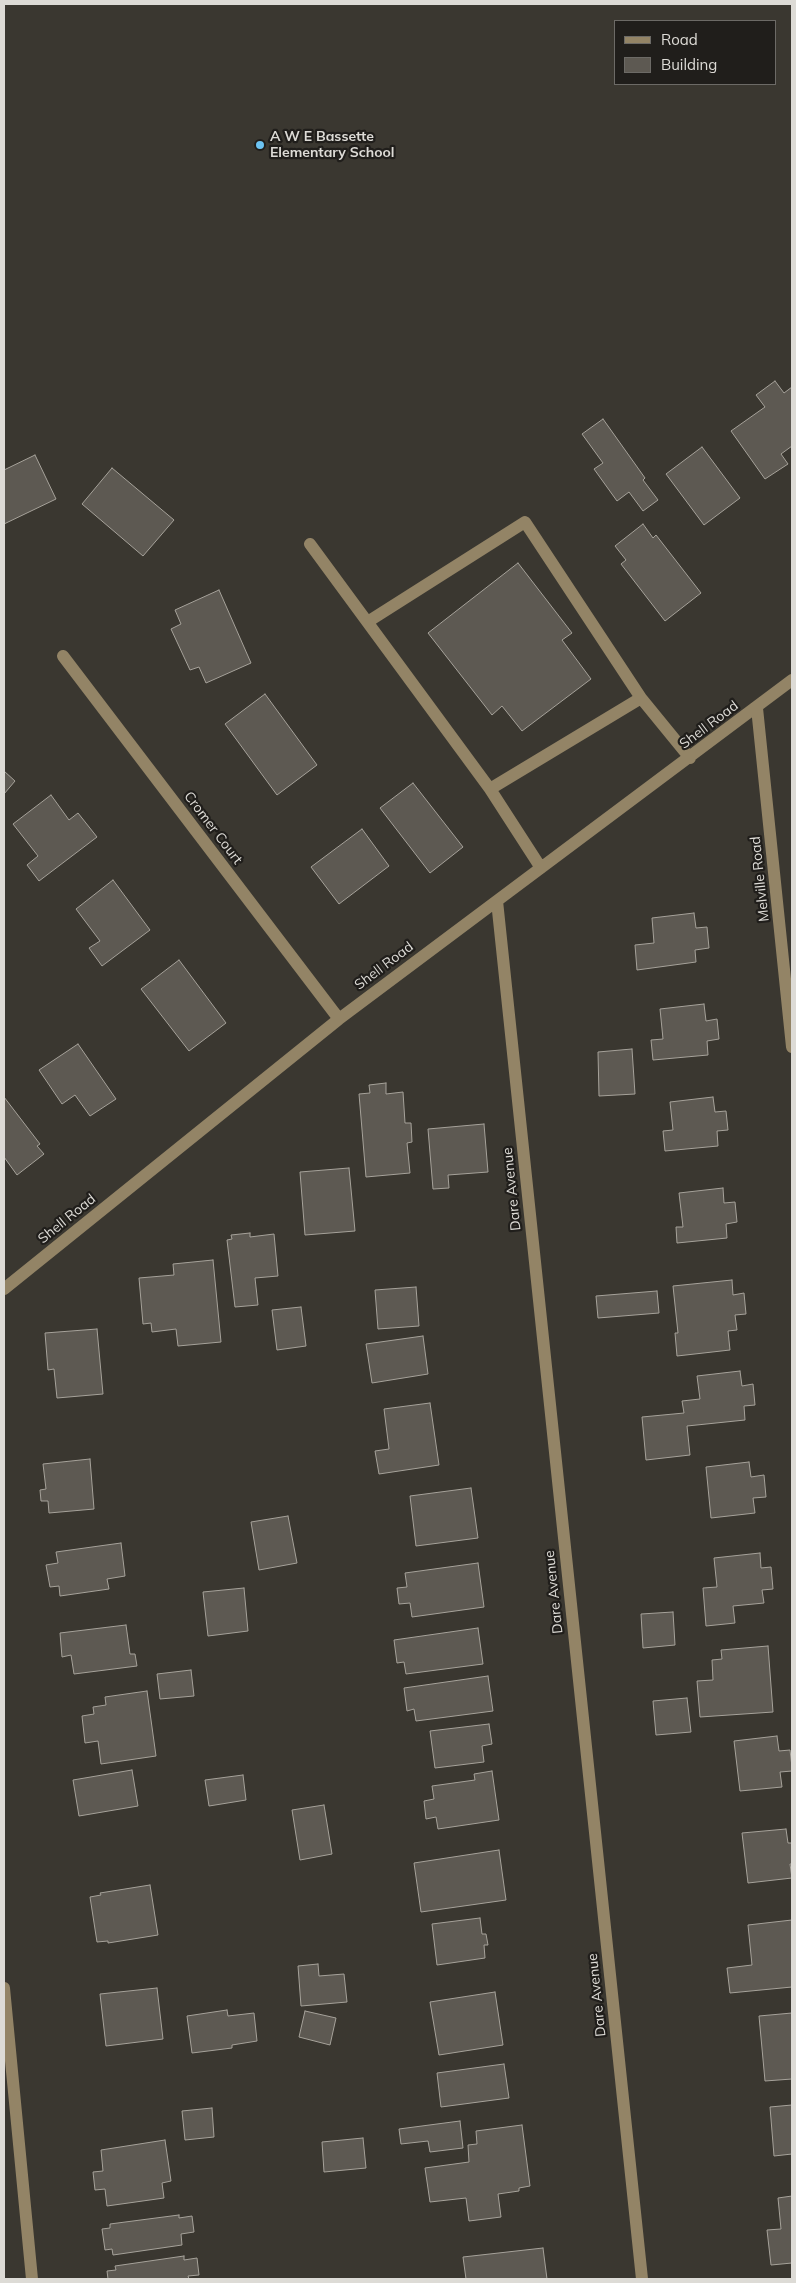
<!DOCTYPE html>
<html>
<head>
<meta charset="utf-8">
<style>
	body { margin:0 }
	#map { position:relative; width:796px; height:2283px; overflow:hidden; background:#3a3730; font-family:Mulish,sans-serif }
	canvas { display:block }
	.frame { position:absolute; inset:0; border:5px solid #dddbd6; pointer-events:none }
	.legend { position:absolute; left:614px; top:20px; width:162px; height:65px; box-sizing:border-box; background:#201e1b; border:1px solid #6c6a66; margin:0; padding:6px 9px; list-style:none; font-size:15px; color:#dddbd6 }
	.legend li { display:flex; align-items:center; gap:10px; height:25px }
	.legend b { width:25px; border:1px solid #6c6a66 }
</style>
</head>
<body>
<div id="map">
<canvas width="796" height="2283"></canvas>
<div class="frame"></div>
<ul class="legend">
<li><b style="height:6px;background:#938466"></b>Road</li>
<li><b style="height:14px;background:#5d5952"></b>Building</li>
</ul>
</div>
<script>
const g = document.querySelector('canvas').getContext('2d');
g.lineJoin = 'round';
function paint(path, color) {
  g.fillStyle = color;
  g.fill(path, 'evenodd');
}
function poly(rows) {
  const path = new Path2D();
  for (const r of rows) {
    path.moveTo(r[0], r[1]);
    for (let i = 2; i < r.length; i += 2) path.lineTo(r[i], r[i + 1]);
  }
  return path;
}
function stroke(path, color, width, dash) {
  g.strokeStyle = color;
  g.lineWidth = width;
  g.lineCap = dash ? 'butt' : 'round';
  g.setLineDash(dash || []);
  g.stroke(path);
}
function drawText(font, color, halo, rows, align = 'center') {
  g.font = font + ' Mulish,sans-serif';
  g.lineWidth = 4.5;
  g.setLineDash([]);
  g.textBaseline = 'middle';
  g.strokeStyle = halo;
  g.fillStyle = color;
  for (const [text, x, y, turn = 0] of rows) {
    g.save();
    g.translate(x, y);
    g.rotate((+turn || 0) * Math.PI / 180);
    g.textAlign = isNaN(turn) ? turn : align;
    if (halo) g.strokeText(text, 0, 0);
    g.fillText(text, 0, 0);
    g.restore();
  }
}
const building = poly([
	[775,381,784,393,792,387,792,446,781,454,788,464,765,479,731,431,765,407,756,395,775,381],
	[603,419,645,478,643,480,658,500,643,511,629,492,617,501,594,469,603,463,582,434,603,419],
	[702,447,740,498,704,525,666,474,702,447],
	[35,455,56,499,4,524,4,470,35,455],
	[112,468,174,520,143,556,82,504,112,468],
	[643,524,653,538,656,535,701,593,665,621,621,564,626,560,615,546,643,524],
	[518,563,572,633,562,640,591,679,522,731,502,706,492,715,428,633,518,563],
	[219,590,251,663,206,683,199,667,190,670,171,629,181,624,175,610,219,590],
	[265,694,317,765,277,795,225,724,265,694],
	[4,771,15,781,4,794,4,771],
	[413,783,463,847,430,873,380,808,413,783],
	[51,795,69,820,78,813,97,837,39,881,27,865,38,856,13,824,51,795],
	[362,829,389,866,339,904,311,867,362,829],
	[113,880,150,930,102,966,89,948,100,941,76,909,113,880],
	[694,913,696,928,707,927,709,948,695,950,696,962,637,970,635,945,654,943,652,918,694,913],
	[179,960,226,1023,189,1051,141,989,179,960],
	[704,1004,706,1021,717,1019,719,1039,707,1041,708,1055,653,1060,651,1040,663,1039,660,1009,704,1004],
	[78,1044,116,1099,90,1116,75,1095,62,1104,39,1070,78,1044],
	[632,1049,635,1094,599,1096,598,1052,632,1049],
	[386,1083,386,1094,403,1092,405,1123,411,1123,412,1142,407,1143,410,1173,366,1177,359,1094,370,1093,369,1085,386,1083],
	[4,1097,40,1144,37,1146,44,1154,17,1175,4,1157,4,1097],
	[713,1097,715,1112,726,1111,728,1130,717,1131,718,1146,665,1151,663,1131,673,1130,670,1102,713,1097],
	[484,1124,488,1172,448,1175,449,1188,433,1189,428,1129,484,1124],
	[349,1168,355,1231,305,1235,300,1172,349,1168],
	[723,1188,724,1203,735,1202,737,1222,726,1224,727,1238,677,1243,676,1227,683,1227,679,1193,723,1188],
	[250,1233,250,1237,274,1234,278,1276,255,1278,258,1305,235,1307,227,1240,232,1239,231,1235,250,1233],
	[213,1260,221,1342,178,1346,176,1329,152,1332,151,1323,143,1324,139,1278,174,1275,173,1264,213,1260],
	[732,1280,733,1295,744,1293,746,1314,735,1315,737,1330,728,1331,730,1350,677,1356,675,1333,678,1333,673,1286,732,1280],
	[416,1287,419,1326,378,1329,375,1290,416,1287],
	[657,1291,659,1313,598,1318,596,1296,657,1291],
	[301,1307,306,1346,277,1350,272,1310,301,1307],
	[97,1329,103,1394,57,1398,54,1369,48,1370,45,1333,97,1329],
	[423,1336,428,1374,372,1383,366,1344,423,1336],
	[740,1371,742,1386,753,1384,755,1405,744,1406,745,1420,687,1426,690,1455,646,1460,642,1417,684,1413,682,1401,700,1399,697,1376,740,1371],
	[430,1403,439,1465,379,1474,375,1451,389,1449,384,1409,430,1403],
	[90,1459,94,1509,49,1513,48,1501,41,1501,40,1490,46,1489,43,1464,90,1459],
	[749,1462,751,1477,764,1475,766,1497,753,1498,755,1513,711,1518,706,1467,749,1462],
	[471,1488,478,1538,416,1546,410,1496,471,1488],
	[288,1516,297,1563,259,1570,251,1522,288,1516],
	[121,1543,125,1576,107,1579,109,1589,60,1596,59,1586,50,1587,46,1565,58,1563,56,1552,121,1543],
	[760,1553,761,1568,771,1567,773,1589,762,1590,764,1603,733,1606,735,1623,706,1626,703,1588,717,1587,714,1558,760,1553],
	[478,1563,484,1607,412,1617,410,1603,399,1604,397,1588,407,1587,405,1573,478,1563],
	[244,1588,248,1631,208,1636,203,1592,244,1588],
	[673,1612,675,1645,643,1648,641,1614,673,1612],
	[126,1625,130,1654,135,1654,137,1666,74,1674,71,1655,62,1657,60,1633,126,1625],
	[478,1628,483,1664,406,1674,404,1662,397,1663,394,1640,478,1628],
	[768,1646,773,1712,700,1717,697,1681,713,1680,712,1660,722,1659,721,1650,768,1646],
	[191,1670,194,1696,160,1699,157,1674,191,1670],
	[488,1676,493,1711,416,1721,414,1709,407,1711,404,1688,488,1676],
	[147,1691,156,1756,101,1764,98,1741,85,1743,82,1716,94,1714,93,1707,106,1705,105,1697,147,1691],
	[687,1698,691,1732,656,1735,653,1701,687,1698],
	[489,1724,492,1744,482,1746,484,1762,435,1768,430,1731,489,1724],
	[777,1736,779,1751,790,1750,792,1767,792,1771,780,1772,782,1787,740,1791,734,1741,777,1736],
	[132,1770,138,1806,79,1816,73,1780,132,1770],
	[492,1771,499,1820,438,1829,436,1817,426,1819,424,1801,434,1799,432,1786,475,1780,474,1774,492,1771],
	[243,1775,246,1800,209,1806,205,1780,243,1775],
	[324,1805,332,1854,300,1860,292,1810,324,1805],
	[786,1829,788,1843,792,1843,792,1864,790,1864,792,1878,748,1883,742,1833,786,1829],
	[499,1850,506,1900,421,1912,414,1863,499,1850],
	[150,1885,158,1935,108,1943,108,1941,97,1942,90,1897,101,1895,100,1893,150,1885],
	[480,1918,482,1934,486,1934,488,1945,484,1945,485,1958,437,1965,432,1924,480,1918],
	[792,1920,792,1987,730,1993,727,1968,752,1965,748,1925,792,1920],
	[318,1964,319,1976,344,1974,347,2002,301,2006,298,1966,318,1964],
	[157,1988,163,2039,106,2046,100,1994,157,1988],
	[495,1992,503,2045,439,2055,430,2002,495,1992],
	[227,2010,228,2016,254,2013,257,2041,232,2045,232,2048,192,2053,187,2016,227,2010],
	[305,2011,336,2018,330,2045,299,2037,305,2011],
	[792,2013,792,2079,765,2081,759,2016,792,2013],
	[504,2064,509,2098,441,2107,437,2073,504,2064],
	[792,2105,792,2154,774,2156,770,2107,792,2105],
	[212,2108,214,2137,185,2140,182,2111,212,2108],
	[460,2121,463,2148,430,2152,428,2141,401,2144,399,2129,460,2121],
	[522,2125,530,2186,519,2188,519,2191,498,2194,501,2217,469,2221,466,2198,430,2202,425,2168,469,2162,468,2145,477,2144,476,2131,522,2125],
	[363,2138,366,2168,324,2172,322,2142,363,2138],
	[165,2140,171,2181,162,2183,164,2198,107,2206,105,2189,95,2190,93,2172,103,2171,101,2150,165,2140],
	[792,2196,792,2263,771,2265,767,2230,781,2229,778,2198,792,2196],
	[179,2215,179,2218,192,2216,194,2232,181,2234,182,2245,113,2255,112,2249,105,2250,102,2229,110,2228,110,2224,179,2215],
	[543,2248,547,2279,466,2279,463,2257,543,2248],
	[184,2256,184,2260,197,2258,199,2275,188,2276,189,2279,108,2279,107,2271,116,2270,115,2266,184,2256]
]);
paint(building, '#5d5952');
stroke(building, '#a6a29a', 1);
stroke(poly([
	[310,544,490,789,541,868],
	[369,621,525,522,641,698,490,789],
	[63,656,339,1019],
	[641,698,690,758],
	[757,708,792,1047],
	[497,901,642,2279],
	[4,1289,339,1019,792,680],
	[4,1988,32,2279]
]), '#938466', 12);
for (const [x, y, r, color] of [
	[260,145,5,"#6cc3f2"]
]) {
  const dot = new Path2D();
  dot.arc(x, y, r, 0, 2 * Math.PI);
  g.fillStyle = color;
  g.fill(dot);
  stroke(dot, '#201e1b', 2);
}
drawText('bold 14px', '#dddbd6', '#201e1b', [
	["A W E Bassette",270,137],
	["Elementary School",270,153]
], 'left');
drawText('14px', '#dddbd6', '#201e1b', [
	["Shell Road",709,725,-37],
	["Cromer Court",213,828,53],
	["Melville Road",760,879,-96],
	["Shell Road",384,966,-37],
	["Dare Avenue",512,1189,-96],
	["Shell Road",67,1219,-39],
	["Dare Avenue",554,1592,-96],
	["Dare Avenue",597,1995,-96]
]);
</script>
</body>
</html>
